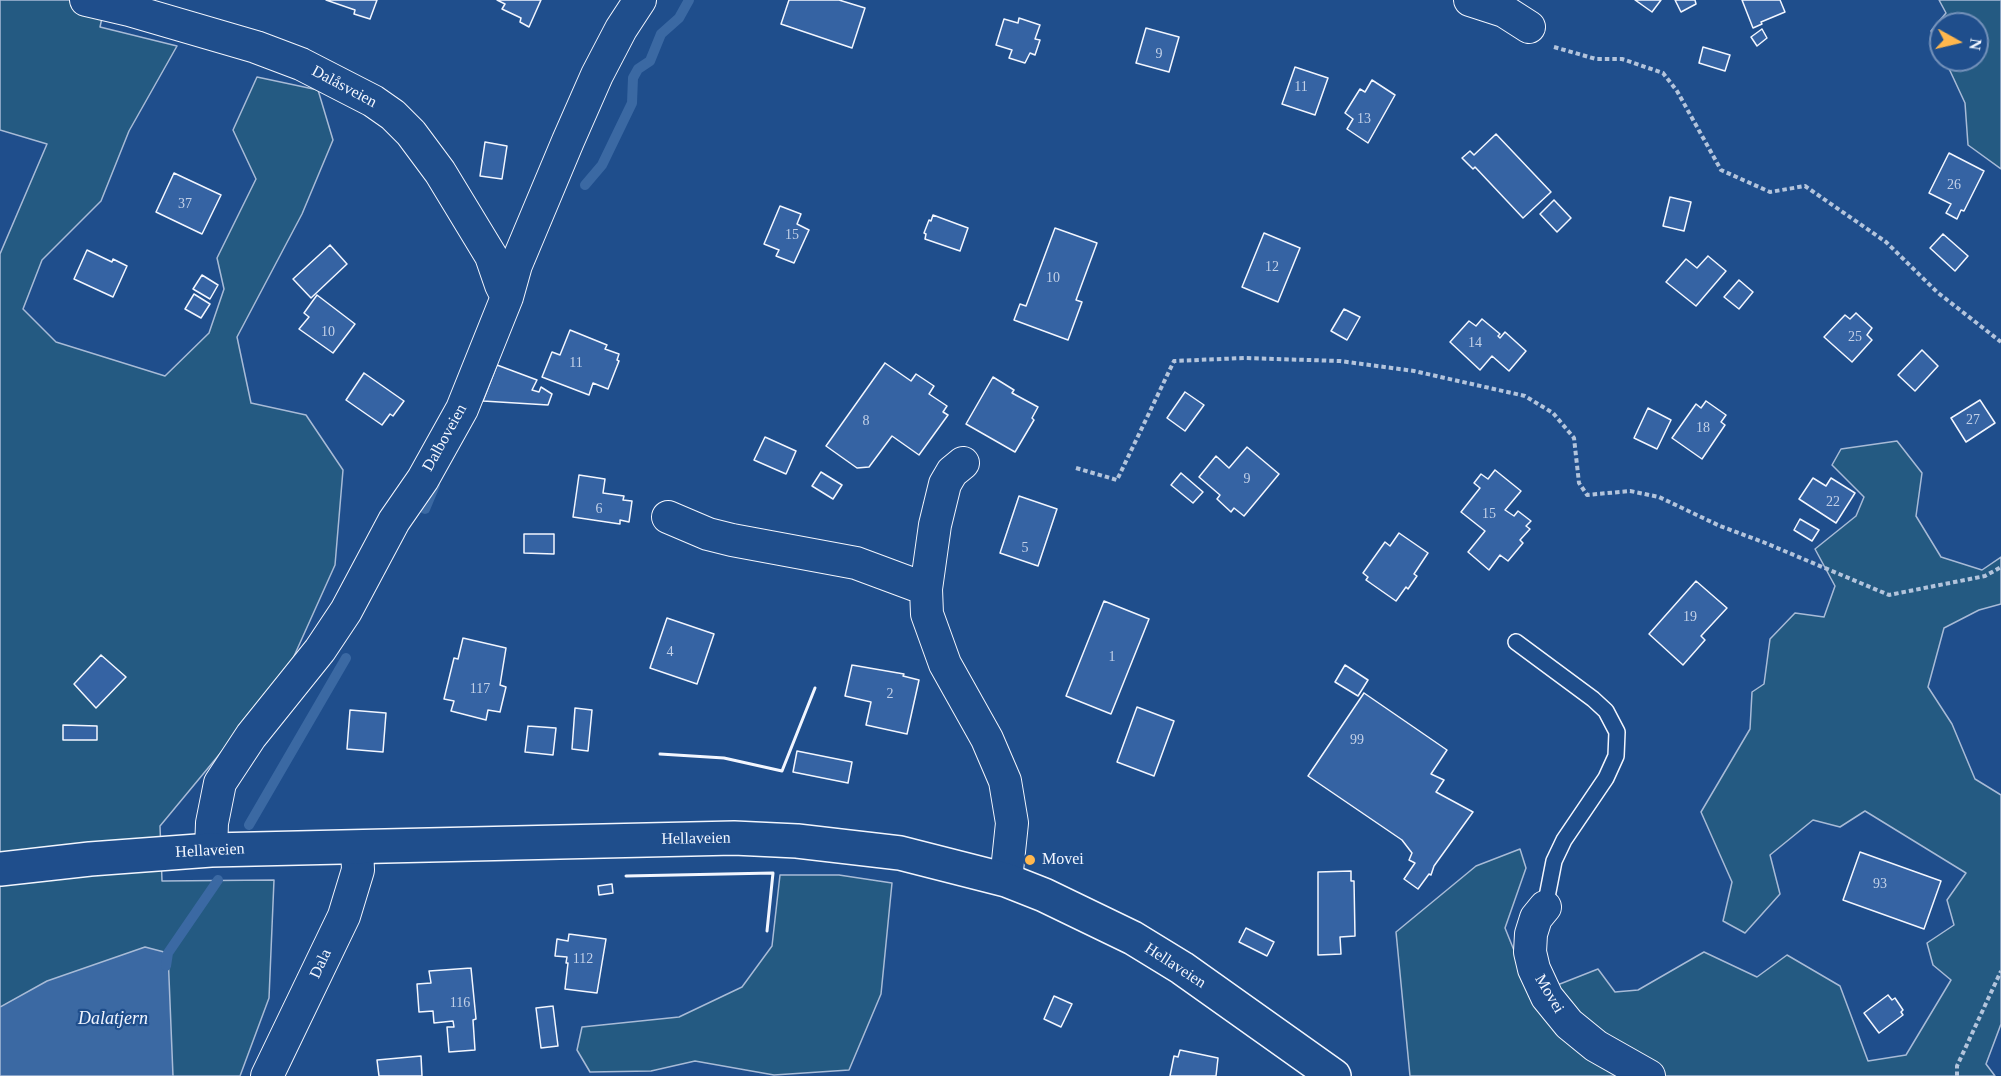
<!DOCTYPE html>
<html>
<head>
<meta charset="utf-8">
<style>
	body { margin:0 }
	#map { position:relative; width:2001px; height:1076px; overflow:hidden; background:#1f4e8c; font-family:"Times New Roman",serif }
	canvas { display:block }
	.north { position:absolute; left:1929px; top:12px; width:60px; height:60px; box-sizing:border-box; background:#1f4e8c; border:2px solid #7391ba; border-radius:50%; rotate:98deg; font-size:16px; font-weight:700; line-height:24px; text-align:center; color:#f2f6ff }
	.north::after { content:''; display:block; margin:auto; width:21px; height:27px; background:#ffb74d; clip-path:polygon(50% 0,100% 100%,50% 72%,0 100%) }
</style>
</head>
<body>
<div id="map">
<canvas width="2001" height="1076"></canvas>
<div class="north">N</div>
</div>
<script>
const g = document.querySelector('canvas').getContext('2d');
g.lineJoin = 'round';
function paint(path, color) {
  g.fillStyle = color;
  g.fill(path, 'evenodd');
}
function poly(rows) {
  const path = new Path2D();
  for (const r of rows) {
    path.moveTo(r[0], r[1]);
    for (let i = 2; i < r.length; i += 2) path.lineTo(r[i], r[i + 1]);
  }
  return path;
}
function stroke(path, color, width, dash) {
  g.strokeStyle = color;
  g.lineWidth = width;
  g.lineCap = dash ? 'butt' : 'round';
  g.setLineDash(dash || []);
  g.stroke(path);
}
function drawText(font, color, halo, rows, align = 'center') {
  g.font = font + ' "Times New Roman",serif';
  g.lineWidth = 4.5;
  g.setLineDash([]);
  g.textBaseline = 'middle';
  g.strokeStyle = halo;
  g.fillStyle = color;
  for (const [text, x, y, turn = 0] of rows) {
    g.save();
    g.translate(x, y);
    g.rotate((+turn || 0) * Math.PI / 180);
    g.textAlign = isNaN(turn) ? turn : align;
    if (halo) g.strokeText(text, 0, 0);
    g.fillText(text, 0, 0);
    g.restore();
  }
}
const green = poly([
	[0,0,106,0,100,27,177,46,129,131,101,201,42,260,23,309,56,342,165,376,209,333,224,289,217,258,256,179,233,130,257,77,318,90,333,140,302,214,237,337,251,403,306,415,343,470,335,565,286,674,160,826,162,881,274,880,269,998,240,1076,173,1076,172,1074,0,1007,0,254,47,144,0,130,0,0],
	[1939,0,2001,0,2001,169,1968,145,1965,103,1945,60,1977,60,1977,24,1941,24,1941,51,1931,31,1946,13,1939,0],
	[1897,441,1922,473,1916,516,1941,557,1982,570,2001,557,2001,604,1979,610,1944,628,1928,687,1952,724,1975,779,2001,795,2001,1024,1986,1064,1995,1076,1410,1076,1396,932,1476,866,1520,849,1526,868,1505,928,1532,995,1598,969,1615,992,1638,990,1704,952,1757,977,1787,955,1840,986,1868,1061,1906,1055,1951,980,1933,965,1927,943,1954,925,1947,900,1966,873,1865,811,1840,827,1813,820,1770,855,1780,894,1745,933,1723,921,1732,882,1701,812,1750,729,1752,692,1764,684,1770,639,1795,613,1824,617,1835,586,1815,549,1856,516,1864,497,1832,465,1841,449,1897,441],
	[780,875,839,875,892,883,881,994,849,1070,774,1075,695,1061,651,1071,590,1072,577,1050,582,1027,679,1017,742,987,772,946,780,875]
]);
paint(green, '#245a82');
stroke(green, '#a8bbd7', 1.5);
const water = poly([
	[145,947,168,953,173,1076,0,1076,0,1007,47,981,145,947]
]);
paint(water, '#3b69a3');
stroke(water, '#a8bbd7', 1.5);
stroke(poly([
	[585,185,602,165,632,103,633,78,638,69,650,61,661,34,679,18,689,0],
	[425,509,435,485],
	[249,825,346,658],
	[166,966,168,953,218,880]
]), '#3b69a3', 10);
const building = poly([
	[326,0,377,0,370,19,354,14,355,10,326,0],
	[497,0,541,0,529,27,520,22,521,18,502,9,505,4,497,0],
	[789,0,839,0,865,8,852,48,781,24,789,0],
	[1635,0,1661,0,1652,12,1635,0],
	[1675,0,1695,0,1696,4,1681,12,1675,0],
	[1742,0,1780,0,1785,12,1761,22,1762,24,1753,28,1742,0],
	[1019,18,1040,25,1035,39,1040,40,1035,55,1030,53,1025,63,1009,58,1012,50,996,45,1004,19,1018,23,1019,18],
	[1146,28,1179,37,1169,72,1136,63,1146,28],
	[1762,29,1767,38,1757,46,1751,37,1762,29],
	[1703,47,1730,55,1725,71,1699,63,1703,47],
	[1295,67,1328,78,1315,115,1282,104,1295,67],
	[1372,80,1395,95,1368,143,1347,129,1353,119,1345,113,1360,89,1365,92,1372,80],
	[1496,134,1551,192,1523,218,1475,167,1473,169,1462,158,1470,151,1474,155,1496,134],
	[485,142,507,146,502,179,480,176,485,142],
	[1949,153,1984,171,1964,211,1961,210,1957,219,1946,213,1951,204,1929,193,1949,153],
	[174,173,221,195,202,234,156,212,174,173],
	[1670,197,1691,202,1684,231,1663,226,1670,197],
	[1554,200,1571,218,1557,232,1540,214,1554,200],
	[780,206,801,214,797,224,809,230,794,263,776,256,779,250,764,244,780,206],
	[933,215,968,228,960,251,925,239,926,234,924,233,929,220,931,221,933,215],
	[1055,228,1097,243,1076,300,1082,302,1068,340,1014,320,1020,304,1026,306,1055,228],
	[1264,233,1300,248,1278,302,1242,287,1264,233],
	[1943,234,1968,256,1955,271,1930,248,1943,234],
	[330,245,347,264,311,298,293,279,330,245],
	[87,250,112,262,113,259,127,266,113,297,74,279,87,250],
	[1708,256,1726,271,1696,306,1666,282,1686,259,1697,268,1708,256],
	[202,275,218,285,210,299,193,289,202,275],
	[1739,280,1753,292,1739,309,1724,297,1739,280],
	[194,294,210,304,201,318,185,309,194,294],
	[317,295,355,324,333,353,299,329,309,317,304,313,317,295],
	[1344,309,1360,317,1347,340,1331,331,1344,309],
	[1856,313,1872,328,1867,335,1872,340,1852,362,1824,337,1845,315,1850,319,1856,313],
	[1482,319,1500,334,1498,336,1500,338,1505,332,1526,351,1509,371,1492,356,1480,370,1450,342,1469,321,1476,326,1482,319],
	[570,330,607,345,605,349,619,354,617,360,619,361,608,389,593,383,589,395,542,377,552,352,560,355,570,330],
	[1922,350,1938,366,1915,391,1898,375,1922,350],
	[885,363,911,381,916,374,934,386,929,394,947,406,943,412,948,415,919,455,892,436,869,467,857,468,826,446,885,363],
	[497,365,537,380,532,390,539,392,541,387,552,394,548,405,483,401,497,365],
	[364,373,404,401,393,416,390,414,382,425,346,400,364,373],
	[993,377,1014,390,1012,393,1038,407,1032,418,1034,420,1015,452,966,424,993,377],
	[1185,392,1204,405,1185,431,1167,418,1185,392],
	[1980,400,1995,423,1966,442,1951,418,1980,400],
	[1706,401,1726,415,1721,422,1725,425,1702,459,1672,438,1696,404,1701,408,1706,401],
	[1648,408,1671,420,1657,449,1634,438,1648,408],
	[765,437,796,451,786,474,754,460,765,437],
	[1247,447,1279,474,1244,516,1234,508,1231,512,1217,499,1220,495,1199,477,1216,456,1229,468,1247,447],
	[1495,470,1521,491,1505,510,1514,516,1518,511,1531,521,1526,526,1530,529,1520,540,1523,543,1508,561,1500,555,1489,570,1468,552,1485,531,1461,512,1480,488,1474,483,1481,474,1488,479,1495,470],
	[821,472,842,485,833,499,812,486,821,472],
	[1181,473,1203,492,1193,503,1171,485,1181,473],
	[579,475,605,479,603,493,624,496,623,500,632,501,629,522,620,520,620,524,573,517,579,475],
	[1813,478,1826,486,1831,478,1855,493,1836,523,1799,499,1813,478],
	[1019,496,1057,509,1038,566,1000,553,1019,496],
	[1800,519,1819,530,1812,541,1794,530,1800,519],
	[1399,533,1428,553,1414,574,1417,576,1408,589,1406,587,1396,601,1366,580,1368,577,1363,573,1385,542,1390,546,1399,533],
	[524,534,554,534,554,554,524,553,524,534],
	[1696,581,1727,608,1701,636,1705,640,1683,665,1649,634,1696,581],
	[1104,601,1149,619,1111,714,1066,696,1104,601],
	[667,618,714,634,697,684,650,668,667,618],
	[463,638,506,648,500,685,506,687,500,712,488,710,486,720,451,711,454,701,444,699,454,658,458,659,463,638],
	[101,655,126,677,96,708,74,684,101,655],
	[852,665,904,674,903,676,919,680,907,734,866,725,871,702,845,696,852,665],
	[1345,665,1368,680,1358,696,1335,682,1345,665],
	[1364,693,1447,750,1431,774,1444,780,1436,792,1473,812,1434,866,1431,875,1429,874,1418,889,1404,879,1415,863,1409,860,1412,853,1402,840,1308,776,1364,693],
	[1137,707,1174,721,1154,776,1117,762,1137,707],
	[575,708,592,710,588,751,572,749,575,708],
	[350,710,386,713,383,752,347,749,350,710],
	[63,725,97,726,97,740,63,740,63,725],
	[528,726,556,728,553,755,525,752,528,726],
	[797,751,852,762,848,783,793,772,797,751],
	[1860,852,1941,881,1924,929,1843,900,1860,852],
	[1351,871,1351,881,1354,881,1355,936,1340,937,1341,954,1318,955,1318,872,1351,871],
	[612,884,613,893,599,895,598,886,612,884],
	[1246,928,1274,942,1267,956,1239,942,1246,928],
	[569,934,606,939,597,993,565,989,568,963,566,963,567,957,555,956,557,939,568,941,569,934],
	[471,968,476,1019,473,1020,475,1050,449,1052,447,1027,454,1027,453,1021,434,1023,433,1011,419,1012,417,984,431,983,429,971,471,968],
	[1888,995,1892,1000,1895,998,1903,1010,1901,1012,1903,1015,1879,1033,1864,1013,1888,995],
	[1054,996,1072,1004,1061,1027,1044,1019,1054,996],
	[553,1006,558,1046,541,1048,536,1008,553,1006],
	[1180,1050,1218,1058,1216,1076,1170,1076,1174,1056,1178,1057,1180,1050],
	[421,1056,422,1076,379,1076,377,1060,421,1056]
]);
paint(building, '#3563a3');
stroke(building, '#f2f6ff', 1.5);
const service = poly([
	[1516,642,1593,699,1606,711,1617,732,1616,756,1606,778,1564,840,1554,861,1545,907]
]);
const minor = poly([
	[86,0,129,10,256,47,301,64,373,101,393,115,411,133,440,172,491,256,501,285,507,297],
	[1470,0,1504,11,1529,27],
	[963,463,952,472,945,484,935,525,926,589,927,614,945,664,987,739,1005,781,1012,823,1006,880],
	[668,517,708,534,732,540,856,563,926,589],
	[211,850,212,823,220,783,251,736,320,650,346,611,394,521,423,479,462,409,507,297,516,265,568,141,597,75,621,29,640,0],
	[1545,907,1536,918,1531,934,1530,952,1534,969,1547,997,1569,1024,1596,1046,1649,1076],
	[267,1076,344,916,358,870,357,847]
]);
const primary = poly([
	[0,869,90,859,211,850,734,838,797,841,900,853,1006,880,1044,895,1133,938,1182,968,1334,1076]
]);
stroke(service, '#f2f6ff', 18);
stroke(minor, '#f2f6ff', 34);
stroke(primary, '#f2f6ff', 36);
stroke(poly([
	[1554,47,1596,59,1622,59,1663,73,1677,91,1721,170,1770,192,1805,186,1886,242,1937,292,2001,342],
	[1076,468,1117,480,1174,361,1244,358,1340,361,1414,371,1525,396,1553,413,1574,438,1579,483,1587,495,1630,491,1659,497,1720,526,1763,542,1889,595,1985,576,2001,567],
	[1957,1076,1957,1066,2001,971]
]), '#b3c4dc', 4, [4.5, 3]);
stroke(service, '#1f4e8c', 15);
stroke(minor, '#1f4e8c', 32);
stroke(primary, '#1f4e8c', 33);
stroke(poly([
	[660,754,724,758,782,771,815,688],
	[626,876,773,873,767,931]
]), '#f2f6ff', 3);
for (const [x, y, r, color] of [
	[1030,860,6,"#ffb74d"]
]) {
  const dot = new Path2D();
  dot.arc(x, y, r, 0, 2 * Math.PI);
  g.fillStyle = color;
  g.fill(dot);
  stroke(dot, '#1f4e8c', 2);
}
drawText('14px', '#c3d1e8', null, [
	["9",1159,54],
	["11",1301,87],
	["13",1364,119],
	["26",1954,185],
	["37",185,204],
	["15",792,235],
	["12",1272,267],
	["10",1053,278],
	["10",328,332],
	["25",1855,337],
	["14",1475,343],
	["11",576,363],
	["27",1973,420],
	["8",866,421],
	["18",1703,428],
	["9",1247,479],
	["22",1833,502],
	["6",599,509],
	["15",1489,514],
	["5",1025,548],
	["19",1690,617],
	["4",670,652],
	["1",1112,657],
	["117",480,689],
	["2",890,694],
	["99",1357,740],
	["93",1880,884],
	["112",583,959],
	["116",460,1003]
]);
drawText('16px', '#f2f6ff', '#1f4e8c', [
	["Dalåsveien",344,87,28],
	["Dalboveien",445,438,-61],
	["Hellaveien",696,839,-1],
	["Hellaveien",210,851,-3],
	["Dala",321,964,-65],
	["Hellaveien",1175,966,33],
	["Movei",1549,994,59]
]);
drawText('16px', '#f2f6ff', '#1f4e8c', [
	["Movei",1042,860]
], 'left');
drawText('italic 18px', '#f2f6ff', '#1f4e8c', [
	["Dalatjern",113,1019]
]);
</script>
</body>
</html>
